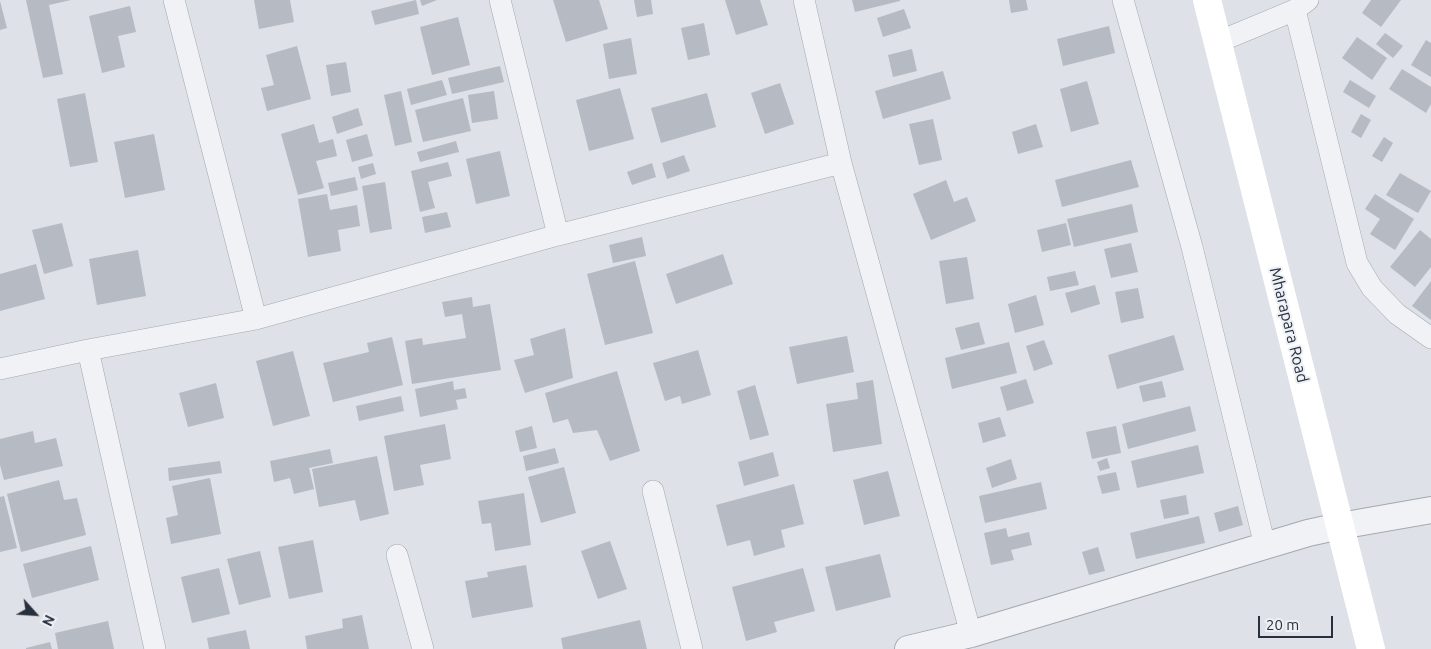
<!DOCTYPE html>
<html>
<head>
<meta charset="utf-8">
<style>
	body { margin:0 }
	#map { position:relative; width:1431px; height:649px; overflow:hidden; background:#dee1e7; font-family:Ubuntu,sans-serif }
	canvas { display:block }
	.north { position:absolute; left:10px; top:589px; width:50px; height:50px; -webkit-text-stroke:4px #edf0f5; paint-order:stroke; rotate:116deg; font-size:14px; font-weight:700; line-height:20px; text-align:center; color:#282f3d }
	.north::after { content:''; display:block; margin:auto; width:18px; height:22px; background:#282f3d; clip-path:polygon(50% 0,100% 100%,50% 72%,0 100%) }
	.scale { position:absolute; left:1258px; top:616px; width:75px; height:22px; box-sizing:border-box; border:2px solid #282f3d; border-top:0; padding-left:6px; font-size:15px; line-height:18px; white-space:nowrap; color:#282f3d; -webkit-text-stroke:4px #edf0f5; paint-order:stroke }
</style>
</head>
<body>
<div id="map">
<canvas width="1431" height="649"></canvas>
<div class="north">N</div>
<div class="scale">20 m</div>
</div>
<script>
const g = document.querySelector('canvas').getContext('2d');
g.lineJoin = 'round';
function paint(path, color) {
  g.fillStyle = color;
  g.fill(path, 'evenodd');
}
function poly(rows) {
  const path = new Path2D();
  for (const r of rows) {
    path.moveTo(r[0], r[1]);
    for (let i = 2; i < r.length; i += 2) path.lineTo(r[i], r[i + 1]);
  }
  return path;
}
function stroke(path, color, width, dash) {
  g.strokeStyle = color;
  g.lineWidth = width;
  g.lineCap = dash ? 'butt' : 'round';
  g.setLineDash(dash || []);
  g.stroke(path);
}
function drawText(font, color, halo, rows, align = 'center') {
  g.font = font + ' Ubuntu,sans-serif';
  g.lineWidth = 4;
  g.setLineDash([]);
  g.textBaseline = 'middle';
  g.strokeStyle = halo;
  g.fillStyle = color;
  for (const [text, x, y, turn = 0] of rows) {
    g.save();
    g.translate(x, y);
    g.rotate((+turn || 0) * Math.PI / 180);
    g.textAlign = isNaN(turn) ? turn : align;
    if (halo) g.strokeText(text, 0, 0);
    g.fillText(text, 0, 0);
    g.restore();
  }
}
paint(poly([
	[26,0,71,0,49,5,63,74,43,78],
	[254,0,290,0,294,22,259,29],
	[416,0,419,14,375,25,371,11],
	[420,0,437,0,422,6],
	[553,0,599,0,608,29,566,42],
	[634,0,651,0,653,14,637,17],
	[725,0,760,0,768,25,736,35],
	[852,0,900,0,900,1,855,12],
	[1009,0,1026,0,1028,10,1011,13],
	[1371,0,1401,0,1381,27,1362,13],
	[0,1,7,28,0,30],
	[130,6,136,32,118,36,125,67,102,73,89,16],
	[904,9,911,28,883,37,877,18],
	[458,17,470,65,432,75,420,27],
	[704,23,710,55,688,60,681,28],
	[1109,26,1115,53,1063,66,1057,39],
	[1385,33,1403,46,1393,58,1376,44],
	[1357,37,1387,58,1372,80,1342,58],
	[631,38,637,74,609,79,603,44],
	[1426,40,1431,43,1431,77,1411,65],
	[297,46,311,99,267,111,261,88,274,85,266,55],
	[912,49,917,71,893,77,888,55],
	[346,62,351,92,331,96,326,65],
	[500,66,504,82,452,94,448,78],
	[1402,69,1431,87,1431,104,1426,113,1389,89],
	[943,71,951,99,883,119,875,91],
	[442,80,447,95,411,105,407,89],
	[1350,80,1376,96,1369,108,1343,92],
	[1087,81,1099,124,1071,132,1060,89],
	[780,83,794,124,765,134,751,93],
	[620,88,634,139,589,151,576,100],
	[401,91,412,142,395,146,384,95],
	[494,91,498,119,472,123,468,95],
	[85,93,98,162,70,167,57,99],
	[707,93,716,127,661,143,651,108],
	[463,98,471,131,423,142,415,110],
	[358,108,363,125,337,134,332,117],
	[1361,114,1371,120,1361,138,1351,132],
	[933,119,942,160,919,165,909,124],
	[314,124,319,143,333,139,337,156,316,161,324,188,298,195,281,134],
	[1036,124,1043,147,1018,154,1012,132],
	[154,134,165,190,125,198,114,142],
	[367,134,373,156,352,162,346,140],
	[1384,137,1393,143,1382,162,1372,156],
	[456,141,459,152,420,162,417,152],
	[500,151,510,196,476,204,466,159],
	[684,155,690,171,667,179,662,163],
	[1131,160,1139,187,1062,207,1055,180],
	[448,162,452,176,428,182,435,208,420,212,411,171],
	[373,163,376,174,361,179,358,167],
	[652,163,656,177,632,185,627,172],
	[1400,173,1431,191,1418,213,1386,195],
	[355,177,358,190,331,196,328,183],
	[946,180,954,202,967,197,976,221,931,240,913,194],
	[385,182,392,229,370,233,362,186],
	[327,194,330,210,357,205,360,226,338,230,341,251,308,257,298,199],
	[1375,194,1414,219,1395,250,1370,234,1380,219,1365,209],
	[1132,204,1138,232,1074,247,1067,219],
	[447,212,451,227,425,233,422,217],
	[62,223,73,266,44,274,32,230],
	[1066,223,1071,245,1042,252,1037,230],
	[1420,230,1431,239,1431,267,1415,287,1390,267],
	[642,237,646,256,613,263,609,245],
	[1131,243,1138,272,1111,278,1104,249],
	[138,250,146,296,97,305,89,259],
	[723,254,733,284,676,304,666,274],
	[967,257,974,299,946,304,939,261],
	[635,261,653,333,605,345,587,274],
	[36,264,45,299,0,311,0,274],
	[1075,271,1079,285,1050,291,1047,277],
	[1431,281,1431,320,1412,306],
	[1095,285,1100,304,1071,313,1065,293],
	[1138,288,1144,318,1121,323,1115,292],
	[1036,295,1044,325,1015,333,1008,304],
	[472,297,473,307,490,304,501,370,412,384,405,341,422,338,423,345,466,338,462,314,445,317,442,302],
	[979,322,985,344,961,350,955,328],
	[565,328,573,378,525,393,514,360,534,355,530,339],
	[1174,335,1184,370,1117,389,1108,355],
	[847,336,854,372,797,384,789,347],
	[392,337,403,385,333,402,323,363,369,352,367,343],
	[1044,340,1053,364,1034,371,1026,346],
	[1009,342,1017,373,952,389,945,358],
	[698,350,711,395,682,404,680,396,665,401,653,363],
	[293,351,310,416,273,426,256,361],
	[617,371,640,451,610,461,597,430,573,433,568,419,553,423,545,393],
	[1026,379,1034,403,1007,411,1000,387],
	[873,380,882,444,833,452,826,404,858,399,856,383],
	[453,381,454,390,465,388,467,398,456,400,458,409,420,417,415,389],
	[1162,381,1166,397,1143,402,1139,386],
	[216,383,224,418,188,427,179,393],
	[755,385,769,435,750,440,737,391],
	[401,396,404,411,359,421,356,406],
	[1190,406,1196,431,1128,449,1122,424],
	[1000,417,1006,436,983,443,978,423],
	[445,424,451,459,420,465,424,485,394,491,384,436],
	[532,426,537,448,520,452,515,431],
	[1116,426,1121,453,1092,459,1086,432],
	[33,431,35,443,56,438,63,466,4,480,0,465,0,439],
	[1198,445,1204,473,1137,488,1131,461],
	[555,448,559,463,526,471,523,456],
	[330,449,333,463,309,468,314,489,294,494,290,478,274,482,270,461],
	[773,452,779,476,744,486,738,462],
	[377,456,389,514,360,521,355,500,319,507,312,469],
	[1107,458,1110,468,1100,471,1097,462],
	[1011,459,1017,479,992,488,986,468],
	[220,461,222,473,169,481,168,468],
	[564,467,576,513,541,523,528,477],
	[888,471,900,516,864,525,853,480],
	[1116,472,1120,490,1102,494,1097,476],
	[210,478,221,534,171,544,166,518,178,515,172,486],
	[59,480,64,500,77,498,86,535,21,552,7,494],
	[1041,482,1047,509,985,523,979,496],
	[794,484,804,524,781,530,785,547,754,556,750,540,727,546,716,505],
	[524,493,531,545,495,551,491,523,482,524,478,501],
	[1186,495,1189,514,1164,519,1160,500],
	[4,496,17,548,0,552,0,497],
	[1238,506,1243,525,1219,532,1214,513],
	[1199,516,1205,543,1136,559,1130,533],
	[1006,528,1008,537,1029,532,1032,545,1011,550,1014,560,991,565,984,533],
	[313,540,323,592,289,599,278,547],
	[610,541,627,589,598,599,581,551],
	[91,546,99,580,32,598,23,564],
	[1098,547,1105,571,1089,575,1082,552],
	[260,551,271,597,239,605,227,559],
	[880,554,891,597,836,611,825,567],
	[526,565,533,607,472,618,465,581,488,577,487,572],
	[219,568,230,614,192,623,181,577],
	[803,568,815,611,774,622,777,632,746,641,732,587],
	[362,615,369,649,307,649,305,636,343,628,342,619],
	[640,620,647,649,563,649,561,638],
	[108,621,114,649,58,649,55,633],
	[246,630,250,649,209,649,207,638],
	[50,642,52,649,26,649,26,648]
]), '#b5bac3');
const minor = poly([
	[174,0,256,319],
	[500,0,558,235],
	[804,0,841,163,971,634],
	[1123,0,1192,247,1265,546],
	[1295,10,1357,263,1372,288,1397,314,1431,338],
	[1218,42,1295,10,1308,0],
	[88,350,155,649],
	[0,369,88,350,256,319,558,235,841,163],
	[653,491,692,649],
	[397,555,423,649]
]);
const tertiary = poly([
	[908,649,971,634,1308,533,1340,526,1431,510]
]);
stroke(minor, '#a4a8b1', 22);
stroke(tertiary, '#a4a8b1', 28);
stroke(minor, '#f0f2f5', 21);
stroke(tertiary, '#f0f2f5', 26);
stroke(poly([
	[1207,0,1371,649]
]), '#fff', 28);
drawText('16px', '#282f3d', '#edf0f5', [
	["Mharapara Road",1289,325,76]
]);
</script>
</body>
</html>
